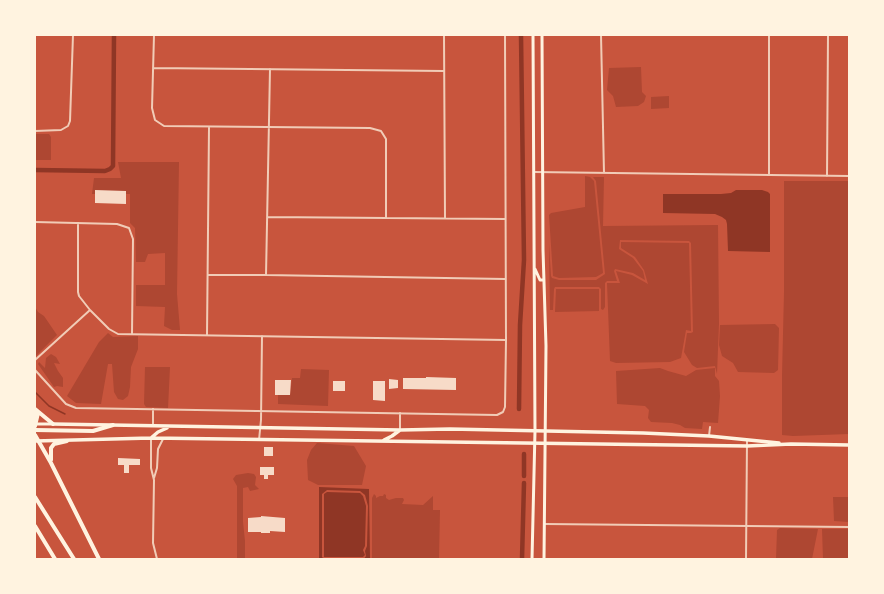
<!DOCTYPE html>
<html>
<head>
<meta charset="utf-8">
<style>
	body { margin:0 }
	#map { position:relative; width:884px; height:594px; overflow:hidden; background:#c8553d; font-family:Commissioner,sans-serif }
	canvas { display:block }
	.frame { position:absolute; inset:0; border:36px solid #fff3e0; pointer-events:none }
</style>
</head>
<body>
<div id="map">
<canvas width="884" height="594"></canvas>
<div class="frame"></div>
</div>
<script>
const g = document.querySelector('canvas').getContext('2d');
g.lineJoin = 'round';
function paint(path, color) {
  g.fillStyle = color;
  g.fill(path, 'evenodd');
}
function poly(rows) {
  const path = new Path2D();
  for (const r of rows) {
    path.moveTo(r[0], r[1]);
    for (let i = 2; i < r.length; i += 2) path.lineTo(r[i], r[i + 1]);
  }
  return path;
}
function stroke(path, color, width, dash) {
  g.strokeStyle = color;
  g.lineWidth = width;
  g.lineCap = dash ? 'butt' : 'round';
  g.setLineDash(dash || []);
  g.stroke(path);
}
paint(poly([
	[641,67,642,92,646,96,644,102,638,106,616,107,613,96,607,90,609,68],
	[669,96,669,108,651,109,651,97],
	[35,134,49,134,51,137,51,160,35,160],
	[118,162,179,162,177,294,180,330,172,330,164,326,165,307,136,306,136,285,165,285,165,253,148,254,145,262,136,262,135,228,130,223,130,194,92,194,94,178,121,178],
	[585,176,590,177,594,181,603,273,596,277,559,278,553,276,549,215,551,213,585,207],
	[593,177,604,177,603,226,718,225,719,324,717,374,715,366,697,368,692,365,684,352,687,333,691,333,693,332,691,243,689,241,620,240,619,249,633,258,643,271,645,280,633,273,615,269,614,271,617,281,607,281,605,283,605,307,603,310,601,309,601,289,599,287,555,287,554,289,553,310,550,310,549,244,551,276,552,278,559,280,596,280,605,274,596,181],
	[784,181,849,181,849,434,793,436,782,435,782,376,784,292],
	[621,242,689,243,691,331,686,330,681,358,670,362,616,363,610,361,607,283,620,283,616,271,632,275,648,284,644,270,635,257,621,248],
	[556,289,599,289,599,311,555,312],
	[35,307,38,312,44,316,57,335,35,357],
	[775,324,779,328,778,370,774,373,738,372,733,363,722,356,719,345,720,325],
	[108,333,113,337,138,336,138,349,131,367,130,387,128,396,123,400,118,399,114,392,112,364,108,364,101,404,76,403,67,396,99,342],
	[51,354,56,357,60,364,54,363,58,371,63,378,63,387,57,386,54,387,38,364,39,362,45,368,46,358],
	[145,367,170,367,168,408,146,407,144,404],
	[660,368,668,371,686,376,696,370,715,368,715,376,719,381,720,396,718,423,703,422,702,429,685,428,680,425,672,423,651,422,648,418,649,410,645,406,617,404,616,371],
	[301,369,329,370,328,406,278,404,278,395,290,395,292,378,300,378],
	[317,443,354,446,366,466,362,485,318,485,308,480,307,460,311,450],
	[248,473,254,474,256,477,255,485,259,489,250,491,248,487,243,488,243,522,245,541,245,559,237,559,237,486,233,479,236,475],
	[374,494,376,496,376,498,380,496,383,496,384,494,386,495,386,498,389,500,396,498,403,498,404,500,402,504,423,505,433,496,433,510,440,510,439,559,372,559,372,498],
	[833,497,849,497,849,522,834,521],
	[780,528,818,529,812,559,776,559,777,530],
	[822,529,849,529,849,559,823,559]
]), '#ae4732');
paint(poly([
	[736,190,762,190,768,192,770,194,770,252,728,251,727,224,726,220,722,217,715,214,663,213,663,194,721,194,731,193],
	[319,487,369,489,370,559,364,559,366,556,365,551,367,546,368,506,365,495,360,491,327,490,322,494,322,557,324,559,319,559],
	[327,492,360,493,363,496,366,506,365,546,363,550,365,555,363,557,324,557,324,494]
]), '#8f3625');
stroke(poly([
	[35,392,49,406,65,414]
]), '#8f3625', 1.5);
stroke(poly([
	[35,170,105,171,110,169,113,166,114,35],
	[519,409,520,325,524,260,521,35],
	[524,476,524,454],
	[522,559,524,483]
]), '#8f3625', 4.5);
paint(poly([
	[95,190,126,191,126,204,95,203],
	[426,377,456,378,456,390,403,389,403,378,426,378],
	[389,379,398,380,398,388,389,389],
	[275,380,291,380,290,395,275,395],
	[333,381,345,381,345,391,333,391],
	[373,381,385,381,385,401,373,400],
	[264,447,273,447,273,456,264,456],
	[118,458,140,459,140,465,129,465,129,473,124,473,124,465,118,465],
	[260,467,274,467,274,475,268,475,268,479,264,479,264,475,260,475],
	[261,516,285,518,285,532,270,531,270,533,261,533,261,532,248,532,248,518,261,517]
]), '#f7dbc8');
stroke(poly([
	[154,35,152,108,155,120,164,126,370,128,381,131,386,139,386,217],
	[444,35,445,218],
	[601,35,604,173],
	[153,68,444,71],
	[35,131,61,130,68,126,70,121,73,35],
	[534,172,849,176],
	[769,175,769,35],
	[827,176,828,35],
	[268,217,505,219],
	[35,222,117,224,129,228,133,239,132,334],
	[78,223,78,292,79,296,90,310,109,329,118,334,506,340],
	[208,275,266,275,505,279],
	[266,275,270,69],
	[207,335,209,127],
	[35,360,90,310],
	[35,370,66,404,76,408,497,415,503,412,505,407,506,340,505,35],
	[153,426,153,409],
	[400,430,400,413],
	[709,436,710,427],
	[151,439,151,468,154,480,153,543,157,559],
	[259,440,261,420,262,336],
	[154,478,157,468,158,449,163,439],
	[545,524,849,527],
	[746,559,747,440]
]), '#f1ccb7', 2);
stroke(poly([
	[542,35,543,250,546,346,544,559],
	[535,269,540,280,544,280],
	[35,424,53,424],
	[532,559,535,431,533,35]
]), '#fff3e0', 3);
stroke(poly([
	[53,424,400,430,450,429,643,433,709,436,779,443],
	[151,438,158,432,167,428],
	[384,440,392,436,400,430],
	[35,441,151,438,747,446,791,444,849,445]
]), '#fff3e0', 3.5);
stroke(poly([
	[35,409,53,424],
	[35,426,38,413],
	[35,430,93,431,113,425],
	[35,435,51,463,99,559],
	[51,460,51,448,54,444,67,441],
	[35,497,74,559],
	[35,526,55,559]
]), '#fff3e0', 4);
</script>
</body>
</html>
